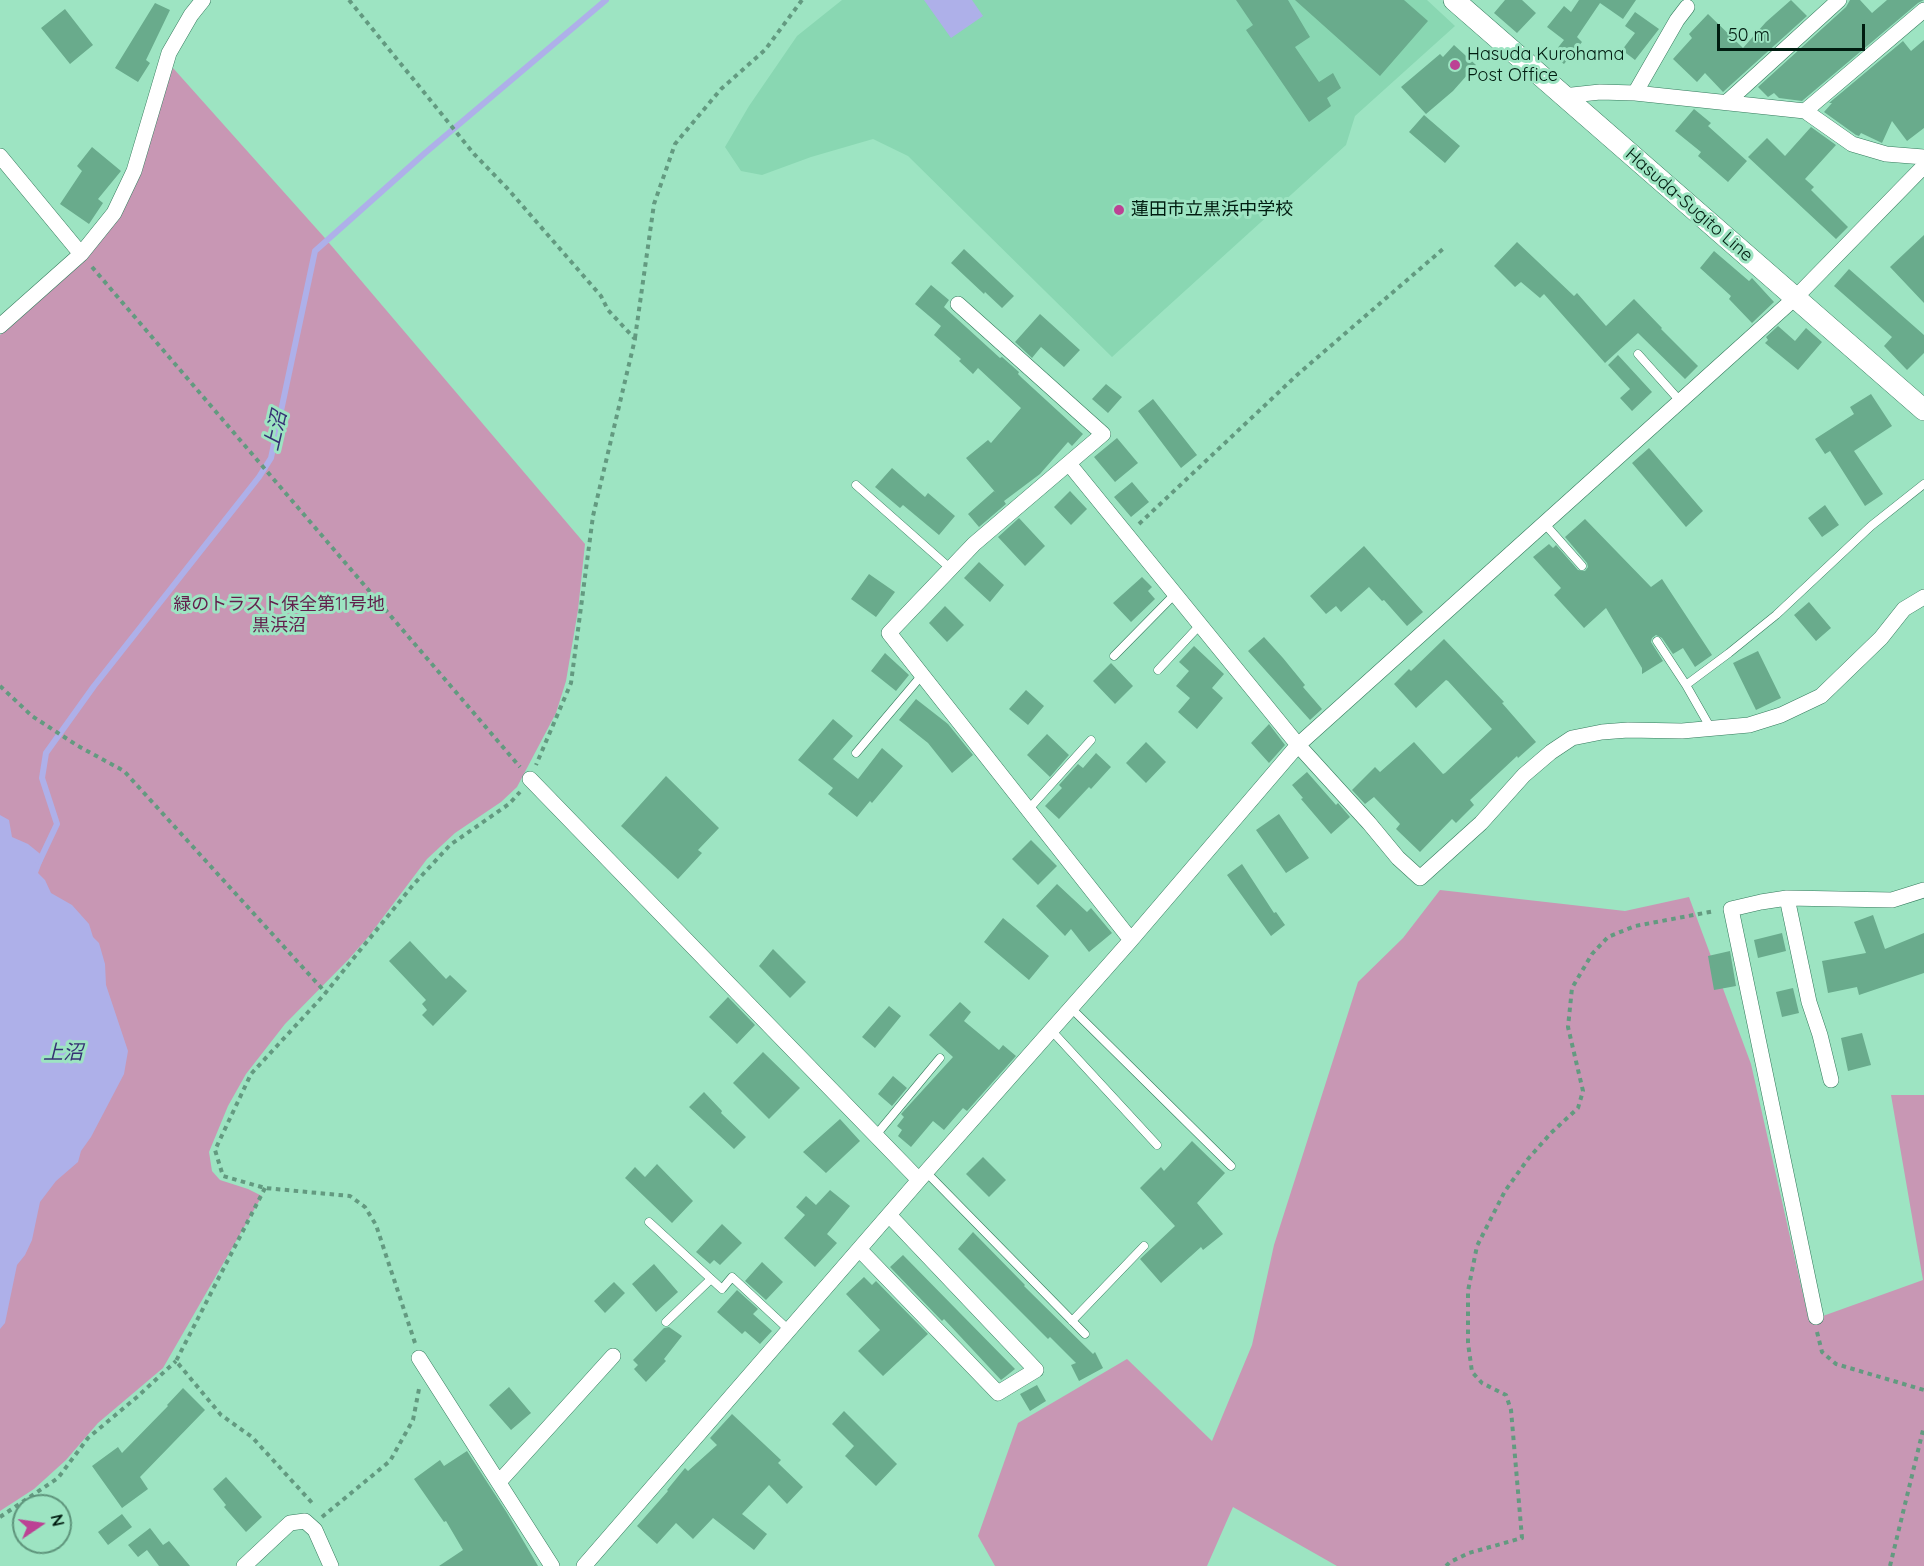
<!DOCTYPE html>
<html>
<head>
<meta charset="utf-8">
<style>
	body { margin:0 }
	#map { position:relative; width:1924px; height:1566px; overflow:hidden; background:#9de4c2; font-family:Quicksand,sans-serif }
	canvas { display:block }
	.north { position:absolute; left:12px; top:1494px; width:60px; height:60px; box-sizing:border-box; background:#9de4c2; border:2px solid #5e947b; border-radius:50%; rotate:77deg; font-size:16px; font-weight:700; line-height:24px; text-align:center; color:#001c10 }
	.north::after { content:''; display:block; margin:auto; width:21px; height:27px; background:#bc4294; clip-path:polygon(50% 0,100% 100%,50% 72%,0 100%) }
	.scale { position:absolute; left:1717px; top:24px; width:148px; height:27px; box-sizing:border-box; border:3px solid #001c10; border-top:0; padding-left:8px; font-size:18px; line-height:21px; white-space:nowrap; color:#001c10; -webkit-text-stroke:4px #9de4c2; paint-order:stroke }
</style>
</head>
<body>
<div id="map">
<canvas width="1924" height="1566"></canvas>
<div class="north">N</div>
<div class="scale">50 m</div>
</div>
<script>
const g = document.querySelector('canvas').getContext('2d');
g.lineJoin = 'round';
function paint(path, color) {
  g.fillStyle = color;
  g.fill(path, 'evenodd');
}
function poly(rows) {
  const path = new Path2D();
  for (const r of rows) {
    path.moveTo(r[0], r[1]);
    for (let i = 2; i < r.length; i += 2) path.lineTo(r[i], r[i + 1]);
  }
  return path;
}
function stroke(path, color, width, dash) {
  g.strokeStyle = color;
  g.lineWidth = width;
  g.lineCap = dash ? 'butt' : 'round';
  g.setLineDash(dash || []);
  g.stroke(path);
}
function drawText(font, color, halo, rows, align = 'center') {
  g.font = font + ' Quicksand,"Noto Sans JP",sans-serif';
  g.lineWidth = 6;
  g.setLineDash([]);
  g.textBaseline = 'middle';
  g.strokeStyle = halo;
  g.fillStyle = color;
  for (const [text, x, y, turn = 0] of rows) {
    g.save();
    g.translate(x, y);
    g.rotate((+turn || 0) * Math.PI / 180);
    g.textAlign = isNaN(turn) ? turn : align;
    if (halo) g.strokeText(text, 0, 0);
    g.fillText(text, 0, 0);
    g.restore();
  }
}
paint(poly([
	[842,0,1427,0,1455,26,1355,116,1346,145,1112,357,908,156,873,139,811,157,762,175,741,171,725,147,749,106,797,36]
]), '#89d7b2');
paint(poly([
	[173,68,324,237,585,544,578,610,566,681,556,713,517,787,501,802,455,833,427,859,369,936,348,960,285,1024,246,1074,228,1106,209,1152,212,1171,220,1180,248,1189,262,1196,163,1368,98,1423,66,1460,34,1489,0,1511,0,335,89,255,154,123],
	[1440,890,1625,911,1689,897,1751,1064,1809,1321,1923,1280,1891,1095,1924,1095,1924,1566,1337,1566,1233,1507,1207,1566,995,1566,978,1536,1018,1423,1127,1359,1212,1441,1252,1345,1274,1245,1358,982,1403,938]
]), '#c897b4');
paint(poly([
	[924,0,972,0,983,16,951,38],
	[0,815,9,820,12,837,28,844,44,857,38,873,45,880,51,893,72,905,89,924,93,937,99,943,105,964,106,985,128,1051,124,1074,91,1137,81,1151,78,1162,56,1181,40,1202,32,1240,25,1255,17,1265,5,1323,0,1329]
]), '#aeb0e9');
stroke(poly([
	[39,862,57,824,42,778,46,753,94,686,259,477,271,458,315,251,425,153,606,0]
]), '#aeb0e9', 6);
paint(poly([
	[1236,0,1288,0,1310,37,1295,47,1319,82,1333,73,1341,88,1327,98,1331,106,1309,122,1246,30,1253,25],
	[1295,0,1404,0,1428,21,1380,76],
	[1505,0,1522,0,1536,13,1517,33,1494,13],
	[1579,0,1636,0,1623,19,1600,3,1577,37,1582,42,1564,64,1552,55,1564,40,1547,27,1564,6,1571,12],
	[1791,0,1807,16,1723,92,1705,73,1697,82,1673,59,1692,38,1689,34,1708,14,1743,48,1766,22],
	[1850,0,1860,0,1872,13,1887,0,1924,0,1918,3,1802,101,1779,98,1774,93,1768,97,1758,87,1846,7],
	[155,3,170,10,146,60,150,63,138,82,115,68],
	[65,9,93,45,70,64,41,28],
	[1635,12,1659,29,1635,60,1622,50,1635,33,1625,26],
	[1924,40,1924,128,1907,141,1892,121,1882,143,1861,133,1859,136,1856,135,1824,112,1832,103,1829,103,1903,41,1911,51],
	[1454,45,1476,65,1453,91,1426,114,1401,87,1440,54,1443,57],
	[1694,109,1711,123,1708,126,1747,161,1728,182,1698,156,1701,152,1675,131],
	[1424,115,1460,146,1445,163,1409,132],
	[1811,127,1836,145,1805,179,1814,187,1811,190,1848,227,1836,239,1748,157,1767,138,1785,156],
	[92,147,121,171,98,199,103,203,89,224,60,204,82,171,77,166],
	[1924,235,1924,303,1890,267],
	[1517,242,1574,296,1577,293,1606,326,1634,299,1662,328,1661,329,1698,366,1685,379,1638,333,1605,363,1544,294,1540,298,1521,282,1515,287,1494,266],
	[964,249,1014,296,1002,308,985,292,984,294,951,263],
	[1714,251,1749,281,1752,278,1774,302,1752,323,1729,299,1731,296,1700,268],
	[1849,269,1924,335,1924,353,1907,370,1884,346,1892,337,1834,286],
	[931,285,949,300,944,307,1000,358,1002,357,1019,372,1018,374,1022,378,1083,434,1072,446,1068,442,1040,474,1004,501,1006,504,979,527,968,514,994,491,996,493,966,458,988,440,991,443,1021,408,978,368,973,374,959,361,961,359,934,335,941,326,915,304],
	[1040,314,1080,350,1064,367,1041,347,1032,358,1015,342],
	[1778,326,1795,341,1806,328,1822,342,1798,370,1765,343,1768,340,1766,337],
	[1618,355,1652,392,1632,411,1620,398,1630,389,1608,365],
	[1106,384,1122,397,1108,413,1092,399],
	[1871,394,1892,426,1854,451,1883,494,1865,506,1830,451,1825,454,1815,439,1854,414,1850,407],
	[1153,399,1197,455,1181,468,1138,411],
	[1117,438,1138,463,1115,482,1094,457],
	[1649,448,1703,511,1686,527,1632,463],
	[892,468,925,497,928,493,955,516,939,535,903,505,900,508,875,487],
	[1132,482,1149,502,1131,517,1114,497],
	[1070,491,1087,509,1071,525,1054,507],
	[1825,505,1839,525,1822,537,1808,518],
	[1019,518,1045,546,1025,566,998,537],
	[1585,519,1651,587,1662,579,1712,655,1695,667,1683,648,1673,654,1662,638,1656,635,1652,638,1651,642,1663,661,1642,674,1642,668,1606,608,1584,628,1554,595,1561,588,1533,557,1549,544,1553,548,1556,545,1578,570,1585,571,1588,567,1587,563,1565,537],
	[1364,546,1423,612,1407,626,1384,600,1382,601,1369,587,1341,612,1336,606,1326,614,1310,596],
	[979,562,1004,585,990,602,964,578],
	[869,574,895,592,876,617,851,599],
	[1142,577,1152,587,1148,591,1155,599,1131,622,1113,603],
	[1809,602,1831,628,1816,641,1794,615],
	[945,606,964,625,947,642,929,623],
	[1264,637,1283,658,1305,685,1303,687,1322,709,1310,720,1248,651],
	[1444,639,1504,702,1502,703,1536,742,1518,758,1517,756,1470,800,1474,805,1456,823,1452,819,1420,852,1396,829,1400,824,1374,797,1365,804,1352,790,1375,767,1380,772,1414,742,1443,774,1445,773,1492,729,1448,681,1446,680,1416,708,1394,684,1409,669,1411,671],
	[1194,646,1224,674,1212,688,1223,698,1197,729,1178,712,1190,698,1176,686,1189,671,1179,662],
	[1758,651,1781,698,1756,710,1733,663],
	[885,653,909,675,896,691,871,671],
	[1111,663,1133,686,1115,704,1093,681],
	[1026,690,1044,706,1028,725,1009,709],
	[916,699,948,724,973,755,952,773,928,743,899,720],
	[833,719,853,736,833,759,858,779,882,748,903,766,872,803,870,801,857,817,828,794,833,788,798,760],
	[1269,724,1285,745,1269,763,1251,743],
	[1047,734,1069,755,1050,777,1027,755],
	[1146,742,1166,762,1146,783,1126,763],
	[1096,753,1111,767,1091,789,1089,787,1059,819,1045,806,1062,788,1059,785,1078,764,1083,768],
	[1307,772,1336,805,1338,803,1350,817,1331,834,1301,799,1303,798,1292,785],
	[666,776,719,828,698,850,702,853,678,879,621,826],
	[1279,814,1309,858,1286,873,1256,830],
	[1031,840,1057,866,1038,885,1012,859],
	[1242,864,1274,913,1276,912,1285,925,1271,936,1227,875],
	[1057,884,1087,912,1091,908,1112,933,1089,952,1071,929,1065,936,1036,906],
	[1873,915,1885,949,1924,933,1924,973,1859,995,1857,987,1828,993,1822,961,1866,953,1854,922],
	[1003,918,1049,956,1029,980,984,942],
	[1782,933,1786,951,1758,958,1754,940],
	[410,941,446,979,450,975,467,991,433,1026,422,1015,427,1010,422,1004,426,1000,389,961],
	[773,949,806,982,790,998,759,966],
	[1730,951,1736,986,1714,990,1708,956],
	[1793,988,1799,1013,1782,1017,1776,992],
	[728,997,755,1025,737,1044,709,1017],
	[960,1002,971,1012,964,1021,999,1050,1003,1045,1016,1056,967,1111,963,1108,944,1130,933,1121,911,1147,898,1136,902,1130,897,1126,904,1117,901,1114,953,1057,929,1035],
	[889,1006,901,1016,875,1048,862,1037],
	[1862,1033,1871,1065,1848,1071,1841,1038],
	[763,1052,800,1088,769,1119,733,1083],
	[893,1076,907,1088,892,1106,878,1094],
	[704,1092,722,1111,721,1113,746,1137,734,1149,689,1107],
	[840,1119,860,1141,826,1173,803,1152],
	[1192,1141,1225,1173,1197,1203,1223,1234,1203,1250,1201,1247,1161,1283,1140,1259,1175,1226,1140,1188,1161,1167,1164,1171],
	[983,1157,1006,1180,989,1197,966,1174],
	[657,1164,693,1201,672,1223,625,1178,635,1167,645,1177],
	[830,1190,850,1206,827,1234,837,1243,815,1267,784,1238,805,1215,796,1207,806,1196,816,1205],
	[722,1224,742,1243,720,1265,714,1260,710,1264,696,1252],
	[973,1232,1025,1285,1024,1286,1093,1354,1095,1352,1103,1368,1079,1381,1071,1365,1076,1363,1050,1337,1048,1339,958,1249],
	[903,1255,1015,1369,1005,1377,1001,1380,944,1319,942,1321,890,1267],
	[762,1262,783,1282,766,1300,745,1281],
	[654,1264,678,1292,656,1312,632,1284],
	[864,1277,872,1285,876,1281,928,1334,883,1376,858,1351,880,1330,846,1294],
	[614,1282,625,1293,605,1313,594,1301],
	[737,1290,758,1309,753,1314,772,1331,760,1344,745,1331,742,1334,717,1312],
	[669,1327,682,1336,664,1359,666,1361,646,1382,634,1369,638,1365,633,1360,664,1328],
	[1037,1385,1046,1401,1030,1411,1020,1394],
	[509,1387,531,1413,511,1430,489,1405],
	[183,1388,205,1410,140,1477,148,1489,122,1508,92,1466,118,1447,122,1453,168,1406,167,1405],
	[844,1411,897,1464,876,1486,845,1456,854,1446,832,1424],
	[732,1414,781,1460,778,1463,803,1487,787,1504,769,1485,742,1514,767,1534,754,1550,713,1518,693,1539,676,1523,657,1544,637,1526,668,1491,667,1490,685,1468,688,1471,717,1445,710,1438],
	[467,1451,507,1513,538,1566,439,1566,463,1550,446,1521,444,1522,414,1479,440,1460,444,1466],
	[226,1477,262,1517,246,1532,224,1507,226,1505,213,1489],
	[122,1514,132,1527,108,1545,98,1532],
	[150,1528,163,1545,169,1541,190,1566,159,1566,147,1550,138,1557,128,1545]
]), '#69ab8c');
const service = poly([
	[1638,354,1680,401],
	[856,485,951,569],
	[1544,523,1582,566],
	[1657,641,1686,685],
	[1114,656,1175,594],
	[1158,670,1200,625],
	[1710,727,1686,685,1729,653,1776,615,1871,526,1924,484],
	[856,753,922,675],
	[1028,810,1091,740],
	[1071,1008,1231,1166],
	[1051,1030,1157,1145],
	[876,1135,940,1058],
	[926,1172,1085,1334],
	[649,1222,722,1289,732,1277,789,1330],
	[1072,1321,1144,1246],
	[666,1322,711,1279]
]);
const minor = poly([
	[1635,93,1677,20,1687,7],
	[1563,96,1600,92,1635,93,1805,111,1852,144,1886,154,1924,157],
	[1727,102,1839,0],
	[1805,111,1924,10],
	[0,156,81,254],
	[958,304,1103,434,974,544,889,633,1131,940],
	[0,326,81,254,114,213,134,171,169,53,191,15,203,0],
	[1070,465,1298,745,1369,823,1398,858,1420,878,1481,823,1524,775,1551,752,1572,738,1602,732,1628,730,1682,731,1749,725,1781,715,1821,696,1881,638,1904,609,1924,597],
	[530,779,919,1180],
	[1787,898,1809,1002,1820,1035,1831,1080],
	[859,1249,998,1393,1036,1370,889,1215],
	[1816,1317,1731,909,1761,902,1787,898,1892,900,1924,890],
	[419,1358,552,1566],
	[499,1482,613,1356],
	[244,1566,290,1523,305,1521,315,1530,331,1566],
	[584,1566,926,1172,1131,940,1298,745,1796,297,1924,166]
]);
const secondary = poly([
	[1454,0,1924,410]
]);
stroke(service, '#347a5c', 9);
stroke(minor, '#347a5c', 16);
stroke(secondary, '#347a5c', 22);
stroke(poly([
	[349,0,474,154,507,188,601,296,608,310,635,339,593,516,571,683,536,765],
	[92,267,520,767],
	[635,338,654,204,675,144,721,89,765,50,802,0],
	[1139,524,1297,375,1443,249],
	[0,686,32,716,78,746,124,771,326,993],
	[265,1188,176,1361,221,1415,252,1437,314,1505],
	[1817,1332,1822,1352,1836,1364,1924,1390],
	[415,1343,376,1225,365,1207,350,1196,265,1188,223,1176,215,1150,251,1074,323,996,413,885,450,845,509,804,520,792],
	[0,1517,58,1478,88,1438,137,1397,176,1361],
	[322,1517,390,1461,413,1420,419,1389],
	[1446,1566,1450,1562,1469,1553,1522,1538,1511,1410,1506,1395,1482,1383,1472,1372,1468,1343,1468,1291,1477,1246,1505,1191,1528,1159,1551,1133,1578,1108,1583,1091,1568,1027,1572,988,1592,954,1608,937,1635,926,1715,911],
	[1890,1566,1924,1426]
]), '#639a80', 4, [4.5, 4.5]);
stroke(service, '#fff', 8);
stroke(minor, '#fff', 15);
stroke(secondary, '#fff', 21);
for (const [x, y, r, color] of [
	[1455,65,6,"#bc4294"],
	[1119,210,6,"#bc4294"]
]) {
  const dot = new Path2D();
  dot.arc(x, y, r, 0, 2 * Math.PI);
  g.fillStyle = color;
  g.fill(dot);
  stroke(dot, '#9de4c2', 2);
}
drawText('18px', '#001c10', '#9de4c2', [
	["Hasuda Kurohama",1467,55],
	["Post Office",1467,76],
	["蓮田市立黒浜中学校",1131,210]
], 'left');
drawText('18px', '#001c10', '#9de4c2', [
	["Hasuda-Sugito Line",1689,205,41]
]);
drawText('18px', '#621f4c', '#9de4c2', [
	["緑のトラスト保全第11号地",279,605],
	["黒浜沼",279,626]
]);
drawText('italic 20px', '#363174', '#9de4c2', [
	["上沼",276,431,-77],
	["上沼",63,1053]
]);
</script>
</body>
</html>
